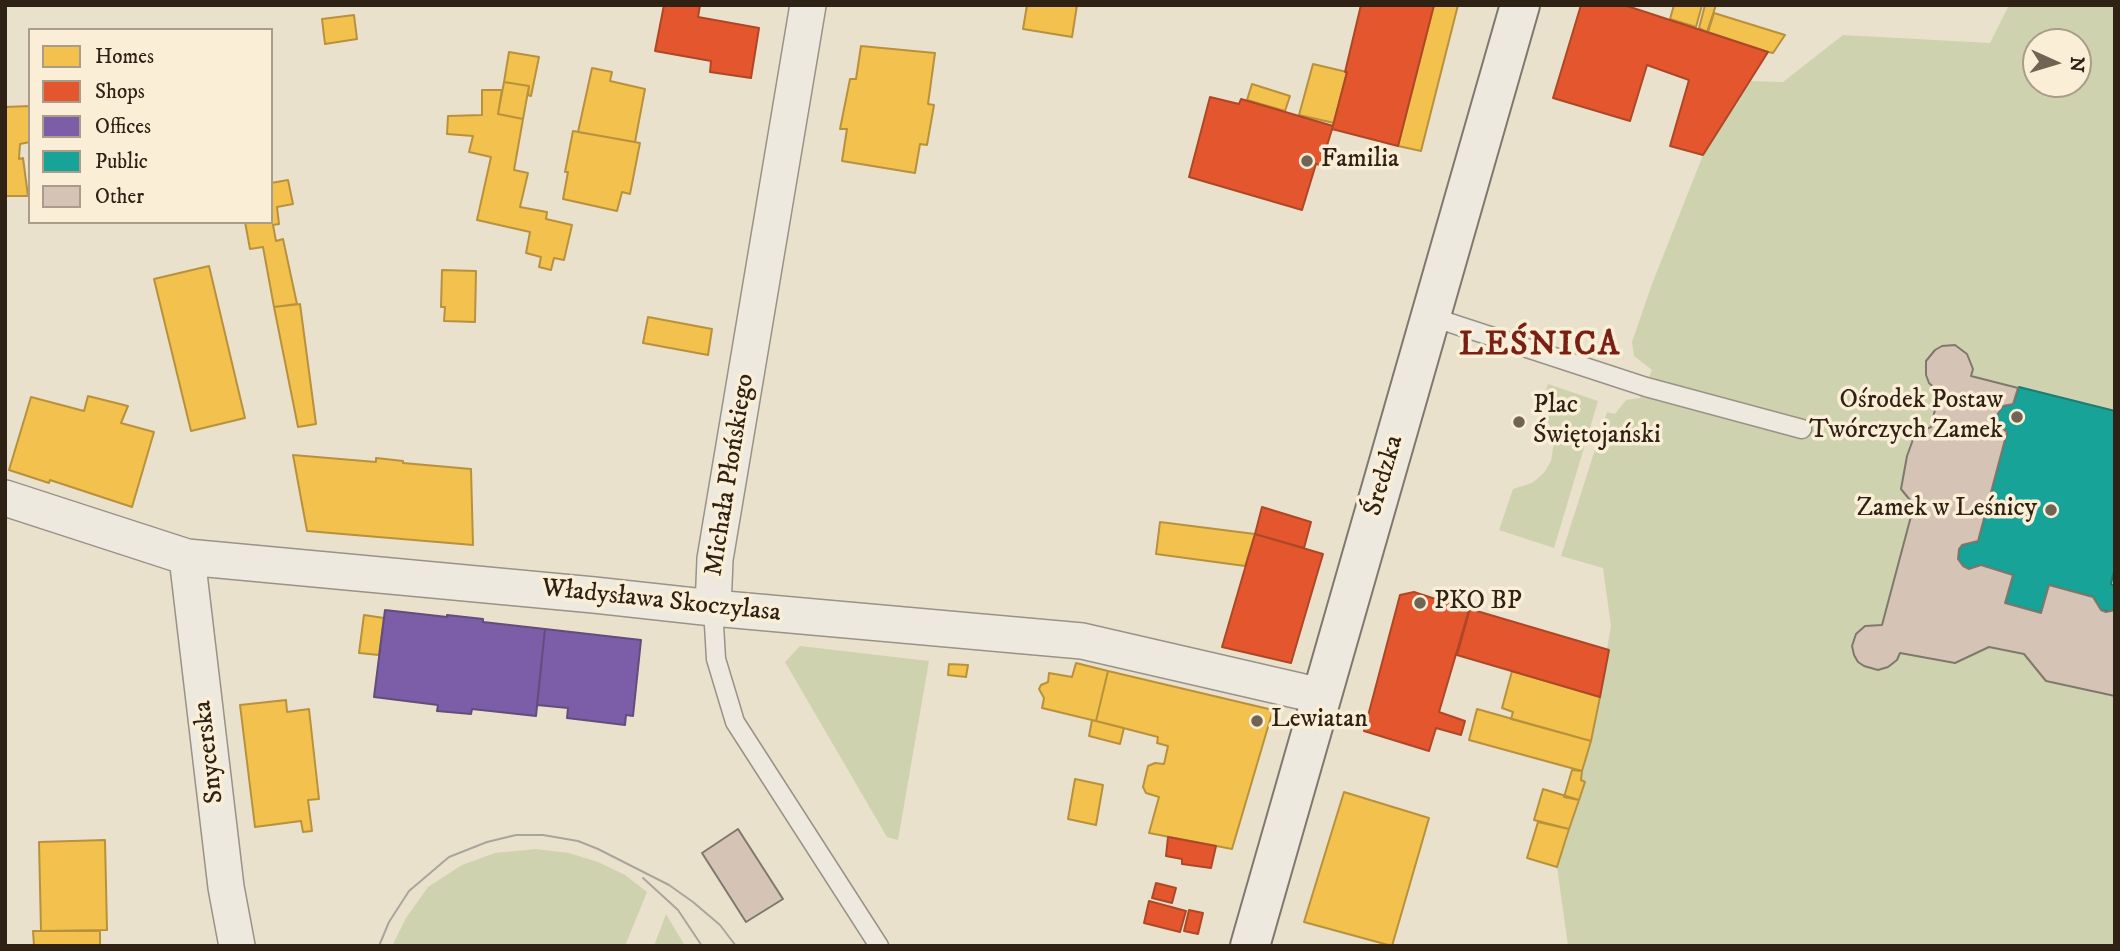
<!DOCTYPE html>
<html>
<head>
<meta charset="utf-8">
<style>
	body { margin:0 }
	#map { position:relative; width:2120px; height:951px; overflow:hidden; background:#eae1cd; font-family:"IM FELL DW Pica",serif }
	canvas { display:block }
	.frame { position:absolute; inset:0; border:7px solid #302115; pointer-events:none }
	.legend { position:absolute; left:28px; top:28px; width:245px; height:196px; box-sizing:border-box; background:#faeed6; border:2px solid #a99c89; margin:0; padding:9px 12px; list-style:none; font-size:21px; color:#302115 }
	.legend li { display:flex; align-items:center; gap:14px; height:35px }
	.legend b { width:35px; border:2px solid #a99c89 }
	.north { position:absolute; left:2022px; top:28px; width:70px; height:70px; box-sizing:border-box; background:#faeed6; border:2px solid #a99c89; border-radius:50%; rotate:94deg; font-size:19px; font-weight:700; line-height:28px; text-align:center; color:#302115 }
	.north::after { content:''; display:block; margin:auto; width:24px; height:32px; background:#716455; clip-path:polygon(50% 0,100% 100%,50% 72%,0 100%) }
</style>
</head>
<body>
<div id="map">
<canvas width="2120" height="951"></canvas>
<div class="frame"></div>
<ul class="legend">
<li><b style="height:19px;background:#f2c14e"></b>Homes</li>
<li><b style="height:19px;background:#e4572e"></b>Shops</li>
<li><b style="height:19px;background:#7b5ea7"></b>Offices</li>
<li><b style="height:19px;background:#17a398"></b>Public</li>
<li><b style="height:19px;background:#d5c4b5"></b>Other</li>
</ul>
<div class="north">N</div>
</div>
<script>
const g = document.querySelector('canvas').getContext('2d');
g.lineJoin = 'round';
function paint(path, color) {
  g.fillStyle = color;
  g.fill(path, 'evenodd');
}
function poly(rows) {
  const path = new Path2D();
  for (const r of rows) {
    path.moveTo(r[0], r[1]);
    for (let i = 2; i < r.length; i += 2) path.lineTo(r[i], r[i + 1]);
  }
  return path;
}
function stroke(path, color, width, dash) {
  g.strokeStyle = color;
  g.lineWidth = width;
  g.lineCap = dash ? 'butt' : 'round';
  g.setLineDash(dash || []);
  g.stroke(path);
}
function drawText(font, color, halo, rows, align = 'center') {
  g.font = font + ' "IM FELL DW Pica",serif';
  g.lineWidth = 7;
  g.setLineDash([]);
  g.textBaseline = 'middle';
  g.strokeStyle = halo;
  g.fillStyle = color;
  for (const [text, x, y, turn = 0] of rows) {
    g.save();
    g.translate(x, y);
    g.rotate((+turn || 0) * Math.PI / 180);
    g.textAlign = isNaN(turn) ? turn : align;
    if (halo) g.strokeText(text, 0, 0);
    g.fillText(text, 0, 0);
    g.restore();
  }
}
paint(poly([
	[2009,5,2115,5,2115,946,1568,946,1557,867,1591,741,1611,626,1603,568,1561,556,1607,412,1615,414,1626,400,1640,398,1652,370,1634,356,1632,342,1652,284,1703,155,1750,81,1783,82,1843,35,1990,43],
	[2036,42,2078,42,2078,84,2036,84],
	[1548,384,1598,401,1554,548,1499,530,1513,489,1532,483,1544,473,1551,461,1555,436,1546,418,1539,411],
	[800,646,929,661,898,840,887,837,785,662],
	[536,849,569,853,598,862,625,875,647,892,625,946,392,946,406,918,428,887,462,865,495,853],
	[666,914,685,946,654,946]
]), '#ced2af');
const homes = poly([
	[1027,5,1077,5,1072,37,1023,29,1027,5],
	[1434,5,1458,5,1421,151,1398,146,1434,5],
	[1674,5,1702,5,1696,27,1670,19,1674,5],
	[1705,5,1716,5,1707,32,1699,28,1705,5],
	[1714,13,1785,35,1773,53,1768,52,1708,32,1714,13],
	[354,15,357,39,325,44,322,19,354,15],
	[861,46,935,53,928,104,934,105,927,145,920,144,915,173,842,161,847,129,840,129,850,79,856,79,861,46],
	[509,52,539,57,531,96,528,95,529,86,504,82,509,52],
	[1313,64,1347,72,1334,123,1299,115,1313,64],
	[592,68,612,72,610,81,645,89,635,142,578,132,592,68],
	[504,82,529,86,523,119,498,114,504,82],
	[1252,84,1290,96,1285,111,1247,100,1252,84],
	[482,90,502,90,498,114,523,119,514,170,528,173,520,207,547,212,546,219,572,225,564,260,554,258,551,270,539,267,541,257,526,253,530,232,477,220,491,157,469,152,473,136,447,134,448,116,482,115,482,90],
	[30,106,30,142,20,144,19,159,23,158,28,196,5,196,5,107,30,106],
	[573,131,640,143,630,194,622,192,617,211,563,199,568,172,565,172,573,131],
	[288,180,293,204,277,207,279,224,273,225,276,241,283,239,297,304,274,307,263,247,250,249,245,222,271,222,271,183,288,180],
	[209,266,245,418,191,431,154,279,209,266],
	[442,270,476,271,475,322,444,321,445,307,441,307,442,270],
	[300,304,316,424,298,427,274,307,300,304],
	[648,317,712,329,708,355,643,343,648,317],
	[88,396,128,406,121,423,154,432,132,507,50,480,49,483,9,470,31,397,84,411,88,396],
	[293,455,376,462,376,458,403,461,403,463,471,469,473,545,307,531,293,455],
	[1160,522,1255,534,1245,566,1156,554,1160,522],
	[364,615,384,618,379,655,359,653,364,615],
	[1076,663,1108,671,1096,721,1042,708,1044,698,1039,689,1041,685,1048,682,1049,673,1072,677,1076,663],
	[949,664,968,665,966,677,948,675,949,664],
	[1108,671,1273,710,1232,849,1149,833,1159,797,1146,793,1143,787,1148,766,1155,763,1164,764,1168,746,1157,743,1158,737,1096,721,1108,671],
	[1512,671,1600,697,1591,741,1511,719,1513,712,1502,708,1512,671],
	[286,700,287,712,309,709,319,799,308,800,312,831,303,832,301,821,255,827,240,705,286,700],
	[1477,709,1591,741,1582,771,1469,740,1477,709],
	[1092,720,1124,728,1120,744,1089,736,1092,720],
	[1572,770,1582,771,1581,780,1585,782,1579,800,1564,797,1572,770],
	[1075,779,1103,785,1096,825,1068,819,1075,779],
	[1543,789,1579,800,1569,829,1534,820,1543,789],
	[1344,792,1429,818,1392,946,1304,922,1344,792],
	[1538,822,1569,829,1557,867,1527,858,1538,822],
	[105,840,107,930,41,931,39,842,105,840],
	[33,931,100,931,100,946,34,946,33,931]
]);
paint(homes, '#f2c14e');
stroke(homes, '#b8913d', 2);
const shops = poly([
	[664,5,700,5,698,17,759,28,751,78,710,72,711,61,655,51,664,5],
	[1361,5,1434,5,1398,146,1332,129,1347,72,1345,72,1361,5],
	[1581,5,1624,5,1768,52,1703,155,1670,146,1689,80,1647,65,1630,121,1553,98,1581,5],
	[1210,97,1239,104,1241,99,1333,126,1321,165,1316,164,1302,210,1189,177,1210,97],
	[1262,507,1311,522,1304,548,1255,534,1262,507],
	[1255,534,1323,554,1291,663,1222,647,1255,534],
	[1414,592,1469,610,1439,712,1465,721,1461,735,1436,728,1429,751,1364,731,1400,595,1414,592],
	[1470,609,1609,650,1600,697,1457,655,1470,609],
	[1168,837,1216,846,1211,868,1182,864,1182,859,1166,856,1168,837],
	[1156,883,1176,888,1172,903,1152,898,1156,883],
	[1149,901,1186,911,1180,932,1144,923,1149,901],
	[1189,910,1203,913,1198,934,1184,931,1189,910]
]);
paint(shops, '#e4572e');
stroke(shops, '#ae4726', 2);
const offices = poly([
	[385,610,447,617,447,615,483,619,483,622,545,629,536,716,472,709,471,714,437,711,438,705,374,697,385,610],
	[545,629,641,640,633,716,626,715,625,725,567,718,568,708,537,705,545,629]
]);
paint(offices, '#7b5ea7');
stroke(offices, '#644c7b', 2);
const public = poly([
	[2019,387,2115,411,2115,567,2111,584,2115,587,2115,610,2111,612,2101,610,2093,597,2049,585,2041,613,2005,603,2013,575,1981,565,1969,569,1963,566,1958,559,1959,549,1962,545,1978,541,2007,432,1999,425,1997,415,2003,406,2013,404,2019,387]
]);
paint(public, '#17a398');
stroke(public, '#1e7c71', 2);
const building = poly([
	[1955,345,1967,354,1973,369,1971,376,2018,388,2013,404,2003,406,1997,415,1999,425,2007,432,1978,541,1962,545,1959,549,1958,559,1963,566,1969,569,1981,565,2013,575,2005,603,2041,613,2049,585,2093,597,2101,610,2106,612,2115,610,2115,696,2046,681,2024,654,1989,647,1955,663,1900,653,1897,660,1888,667,1878,670,1864,666,1858,662,1854,655,1852,646,1856,634,1865,626,1882,625,1914,505,1901,489,1907,456,1915,434,1931,427,1939,392,1929,383,1926,375,1926,361,1935,350,1942,346,1955,345],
	[738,829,783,899,746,922,702,853,738,829]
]);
paint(building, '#d5c4b5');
stroke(building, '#7f786d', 2);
const lane = poly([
	[1432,317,1646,387,1802,429],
	[713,608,716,659,735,722,879,946]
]);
const street = poly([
	[5,498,187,557,594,595,713,608,1082,641,1321,696],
	[187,557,226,887,237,946],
	[713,608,715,559,808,5]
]);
const secondary = poly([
	[1250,946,1520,5]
]);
stroke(lane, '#999286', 21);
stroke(street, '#999286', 38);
stroke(secondary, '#7f786d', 42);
stroke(lane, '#ede9df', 18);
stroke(street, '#ede9df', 35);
stroke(secondary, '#ede9df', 38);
stroke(poly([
	[643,878,678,910,702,946],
	[379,946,389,922,409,891,449,857,487,842,516,835,543,835,578,841,598,849,669,885,693,902,720,925,736,946]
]), '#aaa59c', 2);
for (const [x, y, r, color] of [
	[1307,161,7,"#716455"],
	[2017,417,7,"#716455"],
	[1519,422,7,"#716455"],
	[2051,510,7,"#716455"],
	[1420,603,7,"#716455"],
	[1257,721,7,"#716455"]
]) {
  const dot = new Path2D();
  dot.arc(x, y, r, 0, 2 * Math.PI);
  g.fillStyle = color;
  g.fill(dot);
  stroke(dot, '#faeed6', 2.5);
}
drawText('26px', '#302115', '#faeed6', [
	["Familia",1321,161],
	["Ośrodek Postaw",2003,402,"right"],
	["Twórczych Zamek",2003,432,"right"],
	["Plac",1533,407],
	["Świętojański",1533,437],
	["Zamek w Leśnicy",2037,510,"right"],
	["PKO BP",1434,603],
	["Lewiatan",1271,721]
], 'left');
drawText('26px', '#302115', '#faeed6', [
	["Michała Płońskiego",731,475,-81],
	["Średzka",1385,476,-74],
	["Władysława Skoczylasa",661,602,6],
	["Snycerska",210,752,-97]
]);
g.letterSpacing = '2px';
drawText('bold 33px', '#7a1f14', '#faeed6', [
	["LEŚNICA",1540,347]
]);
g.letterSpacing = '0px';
</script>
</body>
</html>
